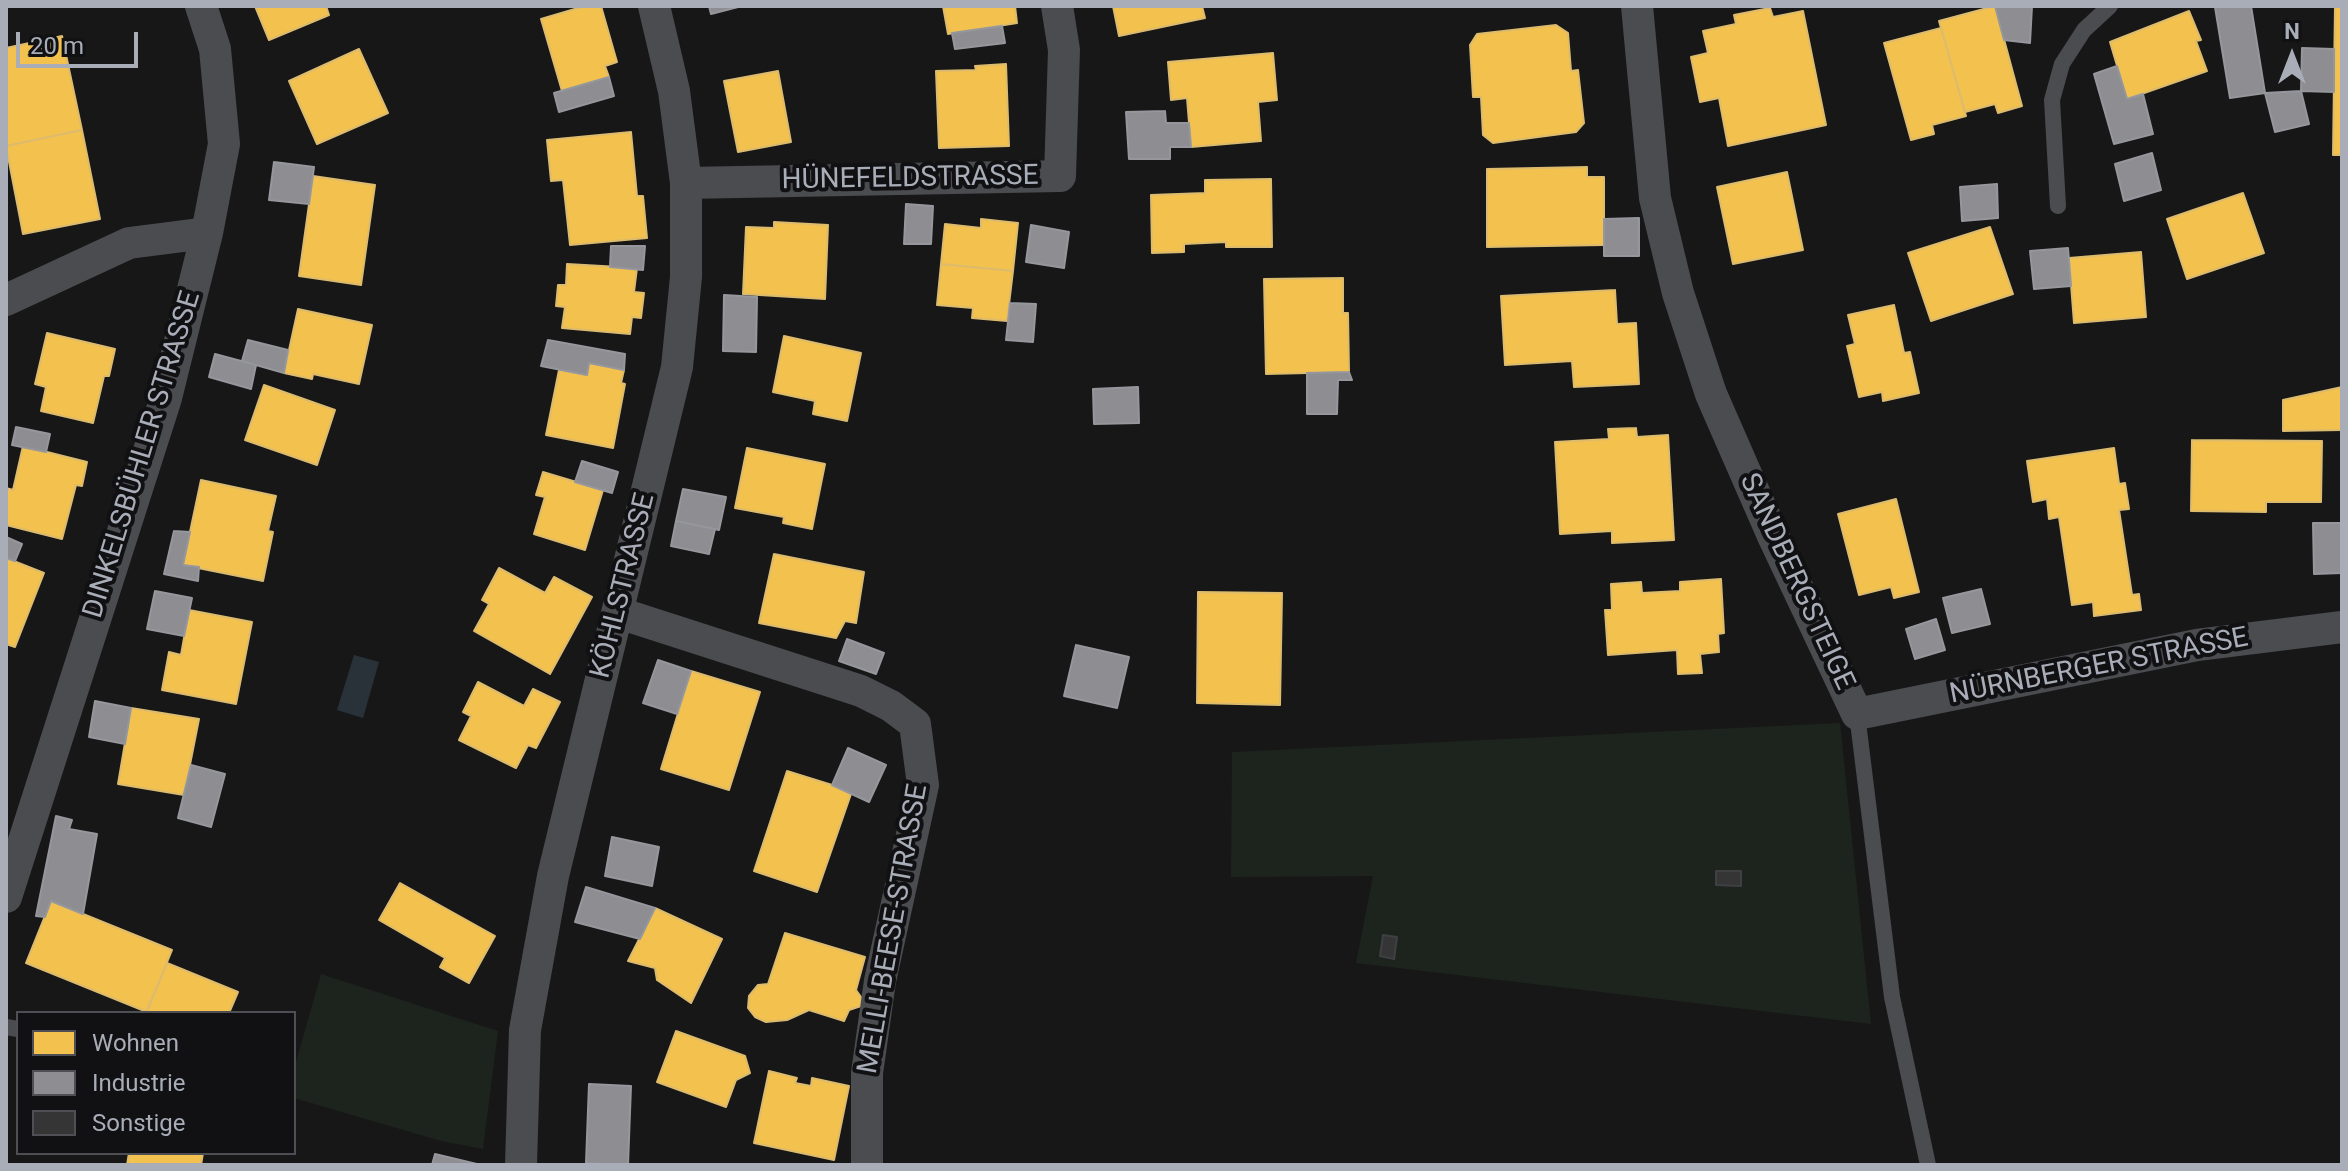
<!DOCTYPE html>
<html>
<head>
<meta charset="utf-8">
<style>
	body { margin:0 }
	#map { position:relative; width:2348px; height:1171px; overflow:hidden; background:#171717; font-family:Roboto,sans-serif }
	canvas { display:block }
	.frame { position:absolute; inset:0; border:8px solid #a8adb8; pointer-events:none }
	.legend { position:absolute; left:16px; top:1011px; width:280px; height:144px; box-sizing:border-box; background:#111113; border:2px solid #4d4f55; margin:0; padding:10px 14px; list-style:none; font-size:24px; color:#a8adb8 }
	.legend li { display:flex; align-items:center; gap:16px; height:40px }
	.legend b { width:40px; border:2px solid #4d4f55 }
	.north { position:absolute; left:2252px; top:16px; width:80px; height:80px; -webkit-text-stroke:6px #111113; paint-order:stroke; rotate:0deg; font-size:22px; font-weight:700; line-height:32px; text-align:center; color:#a8adb8 }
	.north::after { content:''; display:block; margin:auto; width:28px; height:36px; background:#a8adb8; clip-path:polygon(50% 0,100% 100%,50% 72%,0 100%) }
	.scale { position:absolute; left:16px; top:32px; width:122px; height:36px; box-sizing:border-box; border:4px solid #a8adb8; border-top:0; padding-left:10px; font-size:24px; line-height:28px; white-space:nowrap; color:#a8adb8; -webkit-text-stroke:6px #111113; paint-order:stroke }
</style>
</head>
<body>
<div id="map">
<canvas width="2348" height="1171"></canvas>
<div class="frame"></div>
<ul class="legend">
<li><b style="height:22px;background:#f2c14e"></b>Wohnen</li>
<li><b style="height:22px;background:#8d8d92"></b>Industrie</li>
<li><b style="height:22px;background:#353536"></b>Sonstige</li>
</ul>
<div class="north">N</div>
<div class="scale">20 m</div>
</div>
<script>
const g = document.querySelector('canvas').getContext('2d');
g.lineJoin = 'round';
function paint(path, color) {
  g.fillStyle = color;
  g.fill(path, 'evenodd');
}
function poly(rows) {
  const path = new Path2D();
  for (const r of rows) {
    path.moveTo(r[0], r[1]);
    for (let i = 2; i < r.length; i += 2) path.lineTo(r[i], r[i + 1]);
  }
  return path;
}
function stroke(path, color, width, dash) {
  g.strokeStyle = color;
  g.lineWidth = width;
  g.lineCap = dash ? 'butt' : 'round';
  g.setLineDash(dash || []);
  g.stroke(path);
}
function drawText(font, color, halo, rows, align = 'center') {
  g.font = font + ' Roboto,sans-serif';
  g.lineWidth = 8;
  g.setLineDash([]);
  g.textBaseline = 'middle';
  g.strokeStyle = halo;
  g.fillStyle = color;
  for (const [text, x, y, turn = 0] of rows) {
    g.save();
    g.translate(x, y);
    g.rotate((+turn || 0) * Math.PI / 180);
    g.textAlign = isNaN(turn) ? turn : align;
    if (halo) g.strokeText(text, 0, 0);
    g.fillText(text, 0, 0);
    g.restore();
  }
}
paint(poly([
	[1840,723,1871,1024,1356,963,1373,876,1231,877,1232,752],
	[321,974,498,1031,483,1149,441,1141,294,1098,294,1069]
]), '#1d241e');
paint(poly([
	[354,655,379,662,363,718,337,710]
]), '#2a3239');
const homes = poly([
	[255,6,326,6,329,15,269,40,255,6],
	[585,6,601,6,617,62,605,66,609,77,562,91,541,19,585,6],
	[943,6,1015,6,1017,23,948,34,943,6],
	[1113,6,1202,6,1205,18,1119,36,1113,6],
	[1995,6,2022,106,1998,113,1995,104,1965,112,1939,21,1995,6],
	[2335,6,2342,6,2342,155,2333,155,2335,6],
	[1770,8,1773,17,1803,11,1826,125,1728,146,1719,98,1700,102,1691,57,1708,53,1703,31,1736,24,1734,15,1770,8],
	[2189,11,2201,40,2196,41,2207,71,2127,99,2110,42,2189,11],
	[1556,25,1568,33,1571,71,1578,70,1584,123,1576,132,1493,143,1483,135,1481,97,1473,97,1470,45,1477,34,1556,25],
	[1941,28,1966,116,1932,125,1934,134,1911,140,1884,43,1941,28],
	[62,36,82,130,6,146,6,48,62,36],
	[359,49,388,113,317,144,289,81,359,49],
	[1273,53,1277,100,1258,102,1261,141,1191,147,1187,98,1171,100,1168,62,1273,53],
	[1006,64,1009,146,939,148,936,71,976,70,975,66,1006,64],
	[778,71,791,142,738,152,724,81,778,71],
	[82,130,100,219,23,234,6,146,82,130],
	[631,132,637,196,643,196,647,238,570,245,563,180,551,181,547,140,631,132],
	[1587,167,1587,177,1604,177,1604,245,1487,247,1487,169,1587,167],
	[1787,172,1803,250,1733,264,1717,187,1787,172],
	[313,176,375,185,361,285,299,276,313,176],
	[1271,179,1272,247,1226,247,1226,242,1184,244,1184,252,1152,253,1151,195,1205,193,1205,180,1271,179],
	[2243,193,2264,253,2187,279,2167,219,2243,193],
	[981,219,1018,223,1013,271,941,264,945,224,981,228,981,219],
	[774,222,828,225,825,299,743,294,746,227,774,228,774,222],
	[1990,227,2013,294,1931,321,1908,253,1990,227],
	[2141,252,2146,317,2074,323,2069,258,2141,252],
	[567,264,637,268,634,292,644,293,641,318,632,317,630,334,562,328,565,307,556,306,558,285,566,285,567,264],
	[941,264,1013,271,1007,321,972,318,973,308,937,305,941,264],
	[1343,278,1343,313,1348,313,1349,372,1266,374,1264,279,1343,278],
	[1615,290,1617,324,1636,323,1639,384,1574,387,1572,361,1505,365,1501,296,1615,290],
	[1894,305,1904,353,1910,352,1919,393,1883,401,1882,392,1859,397,1847,346,1855,344,1848,315,1894,305],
	[298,309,372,325,359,384,313,374,312,379,284,373,298,309],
	[47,333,115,349,109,376,104,376,93,423,41,411,46,387,35,384,47,333],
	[784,336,861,353,847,421,813,414,815,401,773,392,784,336],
	[589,363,624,370,621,383,625,384,613,448,546,435,559,370,587,375,589,363],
	[264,385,335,410,317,465,245,440,264,385],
	[2342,387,2342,430,2283,431,2283,400,2342,387],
	[1636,428,1637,437,1668,435,1674,540,1612,543,1612,531,1560,534,1555,442,1609,439,1608,429,1636,428],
	[2192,440,2322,441,2321,502,2266,502,2266,512,2191,511,2192,440],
	[23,446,87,462,82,486,76,485,62,539,6,525,6,488,13,490,23,446],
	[747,448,825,464,812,529,783,523,784,517,735,508,747,448],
	[2114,448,2119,484,2125,483,2129,509,2119,510,2132,595,2139,594,2141,610,2094,616,2093,602,2072,605,2059,517,2049,519,2047,499,2033,502,2027,461,2114,448],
	[543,472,603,490,585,550,534,534,545,497,536,495,543,472],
	[201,480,276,496,268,531,273,532,263,581,183,565,201,480],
	[1896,499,1919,592,1894,598,1891,587,1859,595,1838,514,1896,499],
	[774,554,864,572,856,623,845,621,836,638,759,623,774,554],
	[6,558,44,573,15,647,6,644,6,558],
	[499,568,545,593,554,577,592,597,550,674,474,631,489,604,482,600,499,568],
	[1721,579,1724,633,1718,634,1719,652,1700,654,1702,673,1678,674,1677,650,1608,655,1605,610,1612,610,1611,584,1641,582,1642,593,1680,591,1680,582,1721,579],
	[1198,592,1282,593,1280,705,1197,703,1198,592],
	[189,610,252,622,236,704,162,690,169,652,181,655,189,610],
	[691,671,760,692,729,790,661,769,691,671],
	[478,682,524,706,533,689,560,702,536,748,528,745,516,768,459,740,471,716,463,712,478,682],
	[131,708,199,719,184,795,118,784,131,708],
	[787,771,832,785,851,794,817,892,754,871,787,771],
	[400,883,495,936,469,983,440,967,445,958,379,920,400,883],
	[51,901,172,950,147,1012,26,963,51,901],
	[655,908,722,939,691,1003,657,980,655,968,628,961,655,908],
	[785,933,865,957,856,990,861,997,861,1006,849,1010,844,1021,809,1010,787,1020,766,1022,755,1017,748,1008,749,996,758,985,768,984,785,933],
	[167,963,238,992,229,1013,146,1013,167,963],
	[676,1031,745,1056,750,1073,736,1080,726,1107,657,1082,676,1031],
	[769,1071,797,1078,795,1083,811,1086,812,1078,849,1086,834,1160,754,1143,769,1071],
	[129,1153,203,1153,201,1165,127,1165,129,1153]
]);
paint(homes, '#f2c14e');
stroke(homes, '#dcbb6e', 2);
const industry = poly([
	[709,6,742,6,711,14,709,6],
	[1995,6,2032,6,2030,43,2004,40,1995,6],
	[2251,6,2265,93,2230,98,2215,7,2251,6],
	[1002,26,1005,43,955,49,952,33,1002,26],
	[2302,48,2334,49,2334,92,2301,91,2302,48],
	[2117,66,2127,99,2143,94,2153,134,2114,144,2094,74,2117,66],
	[609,77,614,96,559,112,554,93,609,77],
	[2301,91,2309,124,2275,132,2265,93,2301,91],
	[1165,111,1166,123,1189,123,1191,147,1170,147,1170,159,1129,159,1126,112,1165,111],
	[2152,153,2161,190,2124,201,2115,164,2152,153],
	[274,162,314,167,309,204,269,200,274,162],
	[1997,184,1998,218,1962,221,1960,187,1997,184],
	[906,204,933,206,931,244,904,244,906,204],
	[1639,218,1639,256,1604,256,1604,219,1639,218],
	[1031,225,1069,232,1064,268,1026,262,1031,225],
	[611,246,645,246,643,270,610,267,611,246],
	[2068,248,2071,286,2034,289,2030,251,2068,248],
	[724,295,757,297,756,352,723,351,724,295],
	[1010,303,1036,304,1033,342,1006,340,1010,303],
	[248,340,288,350,284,373,242,361,248,340],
	[548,340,625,354,624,370,589,363,587,375,541,366,548,340],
	[215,354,256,365,251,389,209,377,215,354],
	[1349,372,1352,380,1338,380,1337,414,1307,414,1307,373,1349,372],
	[1138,387,1139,423,1094,424,1093,389,1138,387],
	[16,427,50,434,46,452,12,445,16,427],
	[582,461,618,472,612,493,575,482,582,461],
	[683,489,726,497,719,530,676,521,683,489],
	[676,521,715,529,709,554,671,546,676,521],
	[2313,523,2342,523,2342,573,2314,574,2313,523],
	[174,531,190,532,183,565,199,567,198,581,164,574,174,531],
	[6,537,22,544,15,561,6,558,6,537],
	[1981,589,1990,624,1952,633,1943,598,1981,589],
	[155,591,192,598,184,636,147,629,155,591],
	[1936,619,1945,650,1915,659,1906,629,1936,619],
	[847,639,884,653,876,674,839,661,847,639],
	[1076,645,1129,657,1117,708,1064,696,1076,645],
	[658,660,691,671,677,714,643,703,658,660],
	[95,701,131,708,125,744,89,737,95,701],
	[848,748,886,765,869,802,832,785,848,748],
	[191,765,225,774,211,827,178,818,191,765],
	[56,816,72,820,69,829,97,834,83,914,51,901,45,917,36,916,56,816],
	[612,837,659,847,652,886,605,876,612,837],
	[586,887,655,908,640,939,575,922,586,887],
	[589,1084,631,1086,628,1165,586,1163,589,1084],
	[435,1154,481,1165,432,1165,435,1154]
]);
paint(industry, '#8d8d92');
stroke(industry, '#95979d', 2);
const building = poly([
	[1716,871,1741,871,1741,886,1716,885,1716,871],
	[1383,935,1397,937,1394,959,1380,956,1383,935]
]);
paint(building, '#353536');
stroke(building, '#3f4043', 2);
stroke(poly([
	[2058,206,2052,100,2062,64,2084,30,2110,6],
	[1857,714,1892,997,1928,1165],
	[6,1027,18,1029]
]), '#4b4c50', 16);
stroke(poly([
	[1637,6,1655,198,1678,293,1711,394,1774,538,1857,714,2197,645,2342,627],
	[686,183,1060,176,1064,50,1057,6],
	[6,300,129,243,207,233],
	[619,613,861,691,891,706,915,724,923,785,880,981,867,1073,867,1165],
	[6,897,166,398,207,233,224,144,215,49,201,6],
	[521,1165,525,1030,553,876,677,367,686,277,686,183,674,91,654,6]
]), '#4b4c50', 32);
drawText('28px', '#a8adb8', '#111113', [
	["HÜNEFELDSTRASSE",910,179,-1],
	["DINKELSBÜHLER STRASSE",143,455,-73],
	["SANDBERGSTEIGE",1796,582,65],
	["KÖHLSTRASSE",624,586,-76],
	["NÜRNBERGER STRASSE",2099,667,-11],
	["MELLI-BEESE-STRASSE",894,929,-80]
]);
</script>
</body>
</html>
